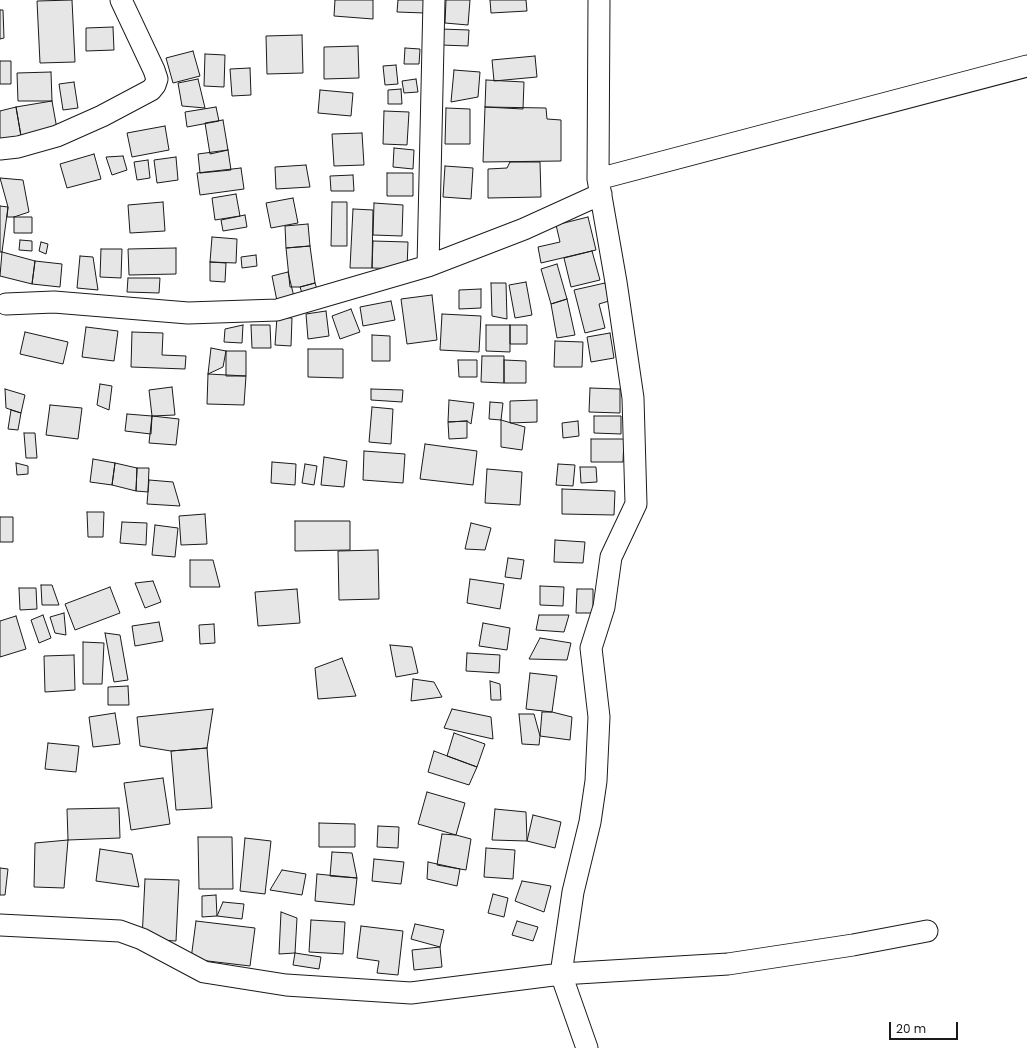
<!DOCTYPE html>
<html>
<head>
<meta charset="utf-8">
<style>
	body { margin:0 }
	#map { position:relative; width:1027px; height:1048px; overflow:hidden; background:#fff; font-family:Poppins,sans-serif }
	canvas { display:block }
	.scale { position:absolute; left:889px; top:1022px; width:69px; height:18px; box-sizing:border-box; border:2px solid #1a1a1a; border-top:0; padding-left:5px; font-size:12px; line-height:14px; white-space:nowrap; color:#1a1a1a; -webkit-text-stroke:3px #fff; paint-order:stroke }
</style>
</head>
<body>
<div id="map">
<canvas width="1027" height="1048"></canvas>
<div class="scale">20 m</div>
</div>
<script>
const g = document.querySelector('canvas').getContext('2d');
g.lineJoin = 'round';
function paint(path, color) {
  g.fillStyle = color;
  g.fill(path, 'evenodd');
}
function poly(rows) {
  const path = new Path2D();
  for (const r of rows) {
    path.moveTo(r[0], r[1]);
    for (let i = 2; i < r.length; i += 2) path.lineTo(r[i], r[i + 1]);
  }
  return path;
}
function stroke(path, color, width, dash) {
  g.strokeStyle = color;
  g.lineWidth = width;
  g.lineCap = dash ? 'butt' : 'round';
  g.setLineDash(dash || []);
  g.stroke(path);
}
const building = poly([
	[72,0,75,62,40,63,37,1,72,0],
	[335,0,373,0,373,19,334,16,335,0],
	[398,0,426,0,425,13,397,12,398,0],
	[446,0,470,0,468,25,445,23,446,0],
	[490,0,526,0,527,11,491,13,490,0],
	[0,10,3,10,4,38,0,39,0,10],
	[113,27,114,50,86,51,86,28,113,27],
	[441,29,469,30,468,46,441,45,441,29],
	[302,35,303,73,267,74,266,36,302,35],
	[358,46,359,78,324,79,324,47,358,46],
	[405,48,420,49,419,64,404,64,405,48],
	[193,51,200,76,173,83,166,58,193,51],
	[205,54,225,55,224,87,204,86,205,54],
	[535,56,537,77,494,81,492,60,535,56],
	[0,61,11,61,11,84,0,84,0,61],
	[396,65,398,84,385,85,383,66,396,65],
	[250,68,251,95,232,96,230,69,250,68],
	[454,70,480,72,478,97,451,102,454,70],
	[51,72,52,101,18,101,17,73,51,72],
	[198,79,205,108,182,106,178,83,198,79],
	[416,79,418,92,404,93,402,81,416,79],
	[486,80,524,82,523,109,485,107,486,80],
	[74,82,78,108,63,110,59,84,74,82],
	[401,89,402,104,388,104,388,90,401,89],
	[320,90,353,93,351,116,318,113,320,90],
	[52,101,57,129,21,136,16,107,52,101],
	[16,107,21,136,0,145,0,111,16,107],
	[216,107,219,121,187,127,185,112,216,107],
	[485,107,546,108,547,119,561,120,561,161,483,162,485,107],
	[446,108,470,109,470,144,445,144,446,108],
	[384,111,409,112,407,145,383,144,384,111],
	[223,120,228,150,210,154,205,123,223,120],
	[165,126,169,150,132,157,127,133,165,126],
	[362,133,364,165,334,166,332,134,362,133],
	[394,148,414,150,413,169,393,167,394,148],
	[228,150,231,170,200,173,198,154,228,150],
	[94,154,101,179,67,188,60,164,94,154],
	[123,156,127,170,112,175,106,157,123,156],
	[176,157,178,180,157,183,154,160,176,157],
	[148,160,150,178,137,180,134,162,148,160],
	[510,162,540,162,541,197,488,198,488,169,507,168,510,162],
	[306,165,310,187,276,189,275,167,306,165],
	[445,166,473,168,471,199,443,197,445,166],
	[241,168,244,189,200,195,197,173,241,168],
	[387,173,413,173,413,196,387,196,387,173],
	[353,175,354,191,331,191,330,176,353,175],
	[0,178,23,180,29,212,14,217,7,217,8,207,0,178],
	[236,194,240,216,215,220,212,198,236,194],
	[293,198,298,223,271,228,266,203,293,198],
	[163,202,165,231,130,233,128,205,163,202],
	[332,202,347,202,347,246,331,246,332,202],
	[374,203,403,205,402,236,373,235,374,203],
	[0,206,8,207,2,252,0,252,0,206],
	[353,209,373,210,372,268,350,268,353,209],
	[245,215,247,227,223,231,221,220,245,215],
	[14,217,32,217,32,233,14,233,14,217],
	[588,217,596,250,541,263,538,247,560,242,556,225,588,217],
	[308,224,310,246,286,248,285,226,308,224],
	[212,237,237,239,236,263,210,262,212,237],
	[20,240,32,241,32,251,19,250,20,240],
	[373,241,408,242,407,269,372,268,373,241],
	[41,242,48,244,46,254,39,251,41,242],
	[310,246,315,283,300,287,290,287,286,248,310,246],
	[176,248,176,274,129,275,128,249,176,248],
	[101,249,122,249,121,278,100,277,101,249],
	[592,251,600,280,571,287,564,258,592,251],
	[2,252,35,261,32,284,0,276,2,252],
	[256,255,257,266,242,268,241,257,256,255],
	[80,256,93,257,98,290,77,288,80,256],
	[35,261,62,264,60,287,32,284,35,261],
	[210,262,226,263,225,282,210,281,210,262],
	[557,264,567,299,551,304,541,269,557,264],
	[288,272,294,297,277,301,272,276,288,272],
	[128,278,160,278,159,293,127,292,128,278],
	[526,282,532,315,515,318,509,285,526,282],
	[315,283,319,295,304,299,300,287,315,283],
	[491,283,506,283,507,319,492,316,491,283],
	[605,283,609,301,599,304,605,328,585,333,574,290,605,283],
	[481,289,481,308,459,309,459,290,481,289],
	[432,295,437,340,407,344,401,299,432,295],
	[567,299,575,335,557,338,551,304,567,299],
	[391,301,395,320,363,326,360,307,391,301],
	[351,309,360,332,340,339,332,316,351,309],
	[326,311,329,336,308,339,306,314,326,311],
	[442,314,481,316,479,352,440,350,442,314],
	[277,317,292,318,291,346,275,345,277,317],
	[243,325,242,343,224,342,225,329,243,325],
	[251,325,270,325,271,348,252,348,251,325],
	[486,325,510,325,510,352,486,351,486,325],
	[510,325,527,325,527,344,510,344,510,325],
	[86,327,118,331,114,361,82,357,86,327],
	[25,332,68,342,63,364,20,354,25,332],
	[132,332,163,333,162,355,186,356,185,369,131,367,132,332],
	[610,333,614,358,591,362,587,337,610,333],
	[372,335,390,336,390,361,372,361,372,335],
	[555,341,583,342,582,367,554,367,555,341],
	[211,348,226,351,223,367,208,374,211,348],
	[308,349,343,349,343,378,308,377,308,349],
	[226,351,246,351,246,376,226,376,226,351],
	[482,356,504,356,504,383,481,382,482,356],
	[458,360,477,360,477,377,459,377,458,360],
	[504,360,526,361,526,383,504,383,504,360],
	[208,374,246,376,244,405,207,404,208,374],
	[100,384,112,386,109,410,97,405,100,384],
	[172,387,175,415,152,416,149,390,172,387],
	[590,388,620,389,620,413,589,412,590,388],
	[5,389,25,395,21,413,6,408,5,389],
	[371,389,403,390,402,402,371,400,371,389],
	[449,400,474,403,471,424,467,421,448,422,449,400],
	[537,400,537,422,510,423,510,401,537,400],
	[490,402,503,403,501,420,489,419,490,402],
	[50,405,82,408,78,439,46,435,50,405],
	[372,407,393,409,391,444,369,442,372,407],
	[11,410,21,413,18,430,8,429,11,410],
	[127,414,152,416,151,434,125,431,127,414],
	[152,416,179,419,176,445,149,443,152,416],
	[594,416,621,416,621,434,594,433,594,416],
	[501,420,525,427,522,450,501,447,501,420],
	[467,421,467,438,449,439,448,422,467,421],
	[578,421,579,436,563,438,562,423,578,421],
	[24,433,35,433,37,458,26,458,24,433],
	[591,439,624,439,623,462,591,462,591,439],
	[425,444,477,451,473,485,420,479,425,444],
	[364,451,405,454,403,483,363,480,364,451],
	[324,457,347,461,344,487,321,485,324,457],
	[93,459,115,463,112,485,90,482,93,459],
	[272,462,296,464,295,485,271,483,272,462],
	[16,463,28,466,28,474,17,475,16,463],
	[115,463,137,468,136,491,112,485,115,463],
	[305,464,317,466,314,485,302,483,305,464],
	[558,464,575,465,573,486,556,485,558,464],
	[580,467,596,467,597,482,581,483,580,467],
	[137,468,149,468,148,492,136,491,137,468],
	[487,469,522,472,520,505,485,503,487,469],
	[149,480,173,482,180,506,147,504,149,480],
	[562,489,615,491,614,515,562,514,562,489],
	[87,512,104,512,103,537,88,537,87,512],
	[205,514,207,544,181,545,179,516,205,514],
	[0,517,13,517,13,542,0,542,0,517],
	[295,521,350,521,350,550,295,551,295,521],
	[122,522,147,523,146,545,120,543,122,522],
	[471,523,491,528,485,550,465,549,471,523],
	[155,525,178,528,175,557,152,555,155,525],
	[555,540,585,542,583,563,554,562,555,540],
	[378,550,379,599,339,600,338,551,378,550],
	[508,558,524,560,521,579,505,577,508,558],
	[190,560,213,560,220,587,190,587,190,560],
	[470,579,504,584,500,609,467,603,470,579],
	[153,581,161,602,145,608,135,583,153,581],
	[41,585,52,585,59,605,42,605,41,585],
	[540,586,564,587,563,606,540,605,540,586],
	[110,587,120,613,75,630,65,604,110,587],
	[19,588,36,588,37,609,20,610,19,588],
	[297,589,300,623,258,626,255,592,297,589],
	[577,589,593,589,593,613,576,613,577,589],
	[64,613,66,635,55,633,50,617,64,613],
	[43,615,51,638,39,643,31,620,43,615],
	[539,615,569,615,564,632,536,630,539,615],
	[16,616,26,649,0,657,0,621,16,616],
	[159,622,163,641,135,646,132,626,159,622],
	[483,623,510,628,507,650,479,646,483,623],
	[214,624,215,643,200,644,199,625,214,624],
	[105,633,120,635,128,680,114,682,105,633],
	[540,638,571,643,567,660,529,659,540,638],
	[83,642,104,643,102,684,83,684,83,642],
	[390,645,412,647,418,673,396,677,390,645],
	[467,653,500,655,499,673,466,671,467,653],
	[74,655,75,690,45,692,44,656,74,655],
	[342,658,356,696,318,699,315,668,342,658],
	[530,673,557,676,552,712,526,709,530,673],
	[413,679,434,682,442,697,411,701,413,679],
	[490,681,500,684,501,700,491,700,490,681],
	[128,686,129,705,108,705,108,687,128,686],
	[213,709,207,748,171,751,140,746,137,717,213,709],
	[452,709,491,717,493,739,444,728,452,709],
	[542,712,552,712,572,717,570,740,540,736,542,712],
	[115,713,120,744,93,747,89,717,115,713],
	[519,714,534,714,540,736,539,745,522,744,519,714],
	[454,733,485,744,477,767,447,756,454,733],
	[48,743,79,746,76,772,45,769,48,743],
	[207,748,212,808,176,810,171,751,207,748],
	[434,751,477,767,469,785,428,772,434,751],
	[163,778,170,824,131,830,124,783,163,778],
	[427,792,465,803,456,835,418,824,427,792],
	[119,808,120,838,68,840,67,809,119,808],
	[495,809,526,812,527,841,492,840,495,809],
	[533,815,561,822,555,848,527,841,533,815],
	[319,823,355,824,355,847,319,847,319,823],
	[378,826,399,827,398,848,377,847,378,826],
	[442,834,456,835,471,839,466,870,437,865,442,834],
	[198,837,232,837,233,889,199,889,198,837],
	[245,838,271,841,265,894,240,891,245,838],
	[68,840,64,888,34,887,35,843,68,840],
	[486,848,515,850,513,879,484,877,486,848],
	[100,849,132,854,139,887,96,881,100,849],
	[332,852,352,853,357,878,330,876,332,852],
	[374,859,404,862,401,884,372,881,374,859],
	[428,862,460,869,457,886,427,879,428,862],
	[0,868,8,869,5,895,0,895,0,868],
	[282,870,306,874,302,895,270,890,282,870],
	[317,874,357,878,354,905,315,901,317,874],
	[145,879,179,880,176,941,142,939,145,879],
	[522,881,551,886,544,912,515,901,522,881],
	[493,894,508,898,504,917,488,913,493,894],
	[216,895,217,916,202,917,202,896,216,895],
	[223,902,244,904,242,919,217,916,223,902],
	[281,912,297,918,295,953,279,954,281,912],
	[311,920,345,922,343,954,309,952,311,920],
	[196,921,255,928,250,966,191,959,196,921],
	[517,921,538,927,533,941,512,935,517,921],
	[415,924,444,930,440,947,411,939,415,924],
	[361,926,403,931,398,975,377,973,379,961,357,958,361,926],
	[440,947,442,967,414,970,412,950,440,947],
	[295,953,321,957,319,969,293,965,295,953]
]);
paint(building, '#e6e6e6');
stroke(building, '#1a1a1a', 1);
const minor = poly([
	[0,149,18,147,57,136,102,116,151,90,155,85,157,79,154,70,121,0],
	[598,179,1027,66],
	[428,266,434,0],
	[6,304,54,302,188,313,277,310,428,266,524,229,601,194],
	[0,925,120,931,142,939,204,972,286,985,411,993,561,974,728,964,853,945,927,931],
	[587,1048,561,974,573,892,590,822,596,781,599,717,591,648,604,607,611,557,636,504,633,398,616,282,598,179,599,0]
]);
stroke(minor, '#1a1a1a', 23);
stroke(minor, '#fff', 21);
</script>
</body>
</html>
